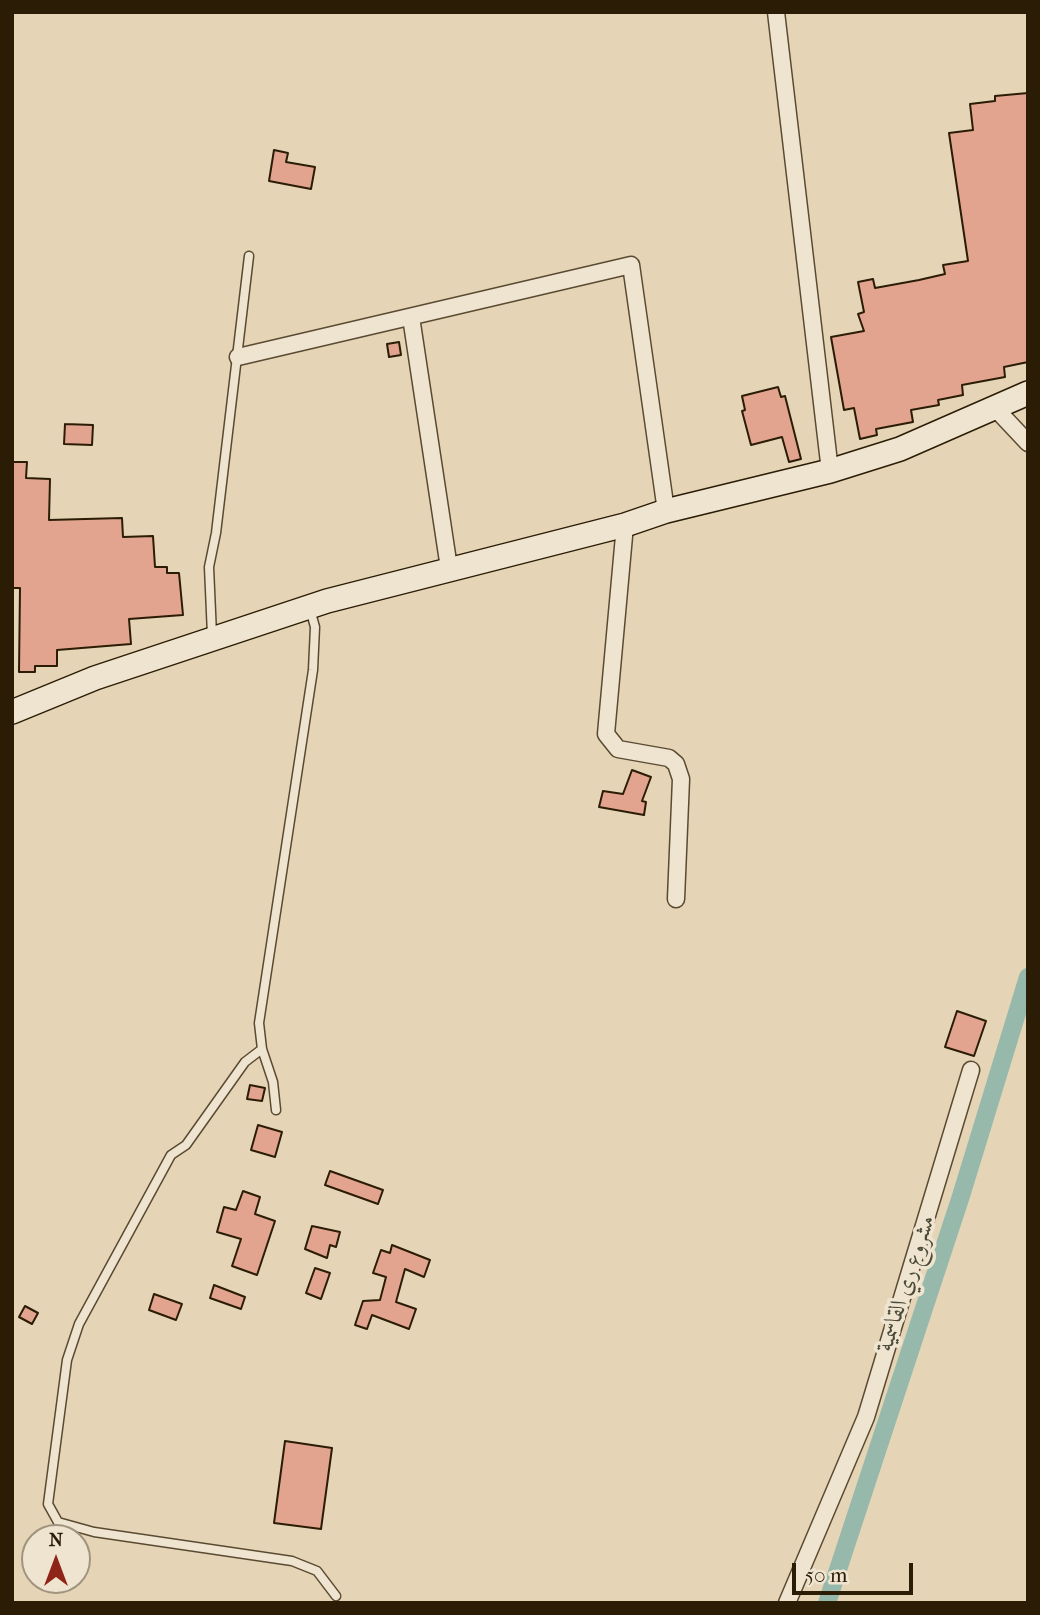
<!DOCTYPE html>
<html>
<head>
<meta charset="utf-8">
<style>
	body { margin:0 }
	#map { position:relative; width:1040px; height:1615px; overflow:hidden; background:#e5d5b6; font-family:"IM FELL French Canon",serif }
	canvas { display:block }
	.frame { position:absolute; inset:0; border:14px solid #2b1c05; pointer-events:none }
	.north { position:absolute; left:21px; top:1524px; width:70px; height:70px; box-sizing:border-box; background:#eee4d0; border:2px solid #a0947f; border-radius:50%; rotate:0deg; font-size:19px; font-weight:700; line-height:28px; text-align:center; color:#2b1c05 }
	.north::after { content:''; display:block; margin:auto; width:24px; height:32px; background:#8f2418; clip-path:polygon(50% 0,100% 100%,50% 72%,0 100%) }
	.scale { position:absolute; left:792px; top:1563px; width:121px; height:32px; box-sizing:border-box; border:4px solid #2b1c05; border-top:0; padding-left:9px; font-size:21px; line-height:24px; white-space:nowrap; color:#2b1c05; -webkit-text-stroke:5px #eee4d0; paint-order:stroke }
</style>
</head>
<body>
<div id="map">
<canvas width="1040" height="1615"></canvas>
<div class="frame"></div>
<div class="north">N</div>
<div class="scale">50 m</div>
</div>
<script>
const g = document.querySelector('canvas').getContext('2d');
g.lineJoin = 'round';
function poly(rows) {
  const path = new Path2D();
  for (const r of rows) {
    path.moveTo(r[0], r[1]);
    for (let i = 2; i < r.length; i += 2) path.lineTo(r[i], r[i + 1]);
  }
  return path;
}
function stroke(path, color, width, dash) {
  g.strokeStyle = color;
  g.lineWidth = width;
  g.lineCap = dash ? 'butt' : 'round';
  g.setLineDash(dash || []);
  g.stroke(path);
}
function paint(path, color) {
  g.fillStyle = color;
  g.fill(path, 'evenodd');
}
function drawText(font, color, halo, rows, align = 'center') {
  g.font = font + ' "IM FELL French Canon",Amiri,serif';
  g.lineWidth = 7;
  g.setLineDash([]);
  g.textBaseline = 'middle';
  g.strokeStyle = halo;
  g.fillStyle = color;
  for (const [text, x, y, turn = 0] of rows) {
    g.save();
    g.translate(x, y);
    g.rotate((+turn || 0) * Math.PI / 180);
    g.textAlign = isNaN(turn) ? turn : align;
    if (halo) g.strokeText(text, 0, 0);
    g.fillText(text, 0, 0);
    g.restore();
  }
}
stroke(poly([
	[827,1603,961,1196,1028,977]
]), '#96b9ac', 18);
const building = poly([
	[1028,93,1028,362,1004,367,1005,377,962,385,963,395,938,400,939,405,911,410,913,422,876,429,877,435,860,439,854,408,844,410,831,337,864,331,858,314,864,312,858,282,873,279,875,288,919,280,945,274,943,265,968,261,949,133,973,130,970,104,995,101,995,96,1028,93],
	[274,150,288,153,286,162,315,167,311,189,269,181,274,150],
	[399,342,401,355,389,357,387,344,399,342],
	[778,387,781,397,785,396,801,459,789,462,782,437,751,445,742,411,745,410,742,396,778,387],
	[65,424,93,425,92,445,64,444,65,424],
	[12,462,27,462,26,478,50,479,49,520,122,518,123,537,153,536,155,567,167,567,167,573,179,573,183,615,129,619,131,644,57,650,57,666,35,666,35,672,19,672,20,588,12,588,12,462],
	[632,770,651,777,642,801,646,802,644,815,599,807,603,791,623,794,632,770],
	[957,1011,986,1021,974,1056,945,1047,957,1011],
	[250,1085,265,1088,262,1101,247,1099,250,1085],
	[258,1125,282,1132,275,1157,251,1150,258,1125],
	[330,1171,383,1190,378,1204,325,1185,330,1171],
	[243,1191,260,1197,255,1214,275,1221,257,1275,232,1266,241,1239,217,1232,224,1207,236,1210,243,1191],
	[312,1226,340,1232,336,1247,330,1245,327,1258,305,1249,312,1226],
	[392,1245,430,1260,424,1277,405,1269,396,1302,416,1309,409,1329,372,1315,367,1329,355,1325,363,1301,380,1300,386,1277,373,1273,381,1250,390,1253,392,1245],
	[315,1268,330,1273,321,1299,306,1293,315,1268],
	[214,1285,245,1297,241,1309,210,1298,214,1285],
	[154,1294,182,1304,176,1320,149,1310,154,1294],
	[25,1306,38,1313,32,1324,19,1317,25,1306],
	[285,1441,332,1448,321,1529,274,1523,285,1441]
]);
paint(building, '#e2a48e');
stroke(building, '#2b1c05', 2);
const service = poly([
	[212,635,209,567,216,533,249,256],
	[262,1049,245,1062,186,1145,171,1155,79,1324,67,1360,48,1504,58,1522,94,1532,292,1561,317,1571,336,1596],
	[276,1110,273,1082,262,1049,259,1023,313,670,315,627,310,609]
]);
const minor = poly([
	[776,12,830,471],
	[411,317,449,568],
	[238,357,631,265,666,511],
	[996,409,1028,443],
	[625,525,606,734,618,749,669,758,676,764,681,779,676,899],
	[787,1603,866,1417,971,1070]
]);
const secondary = poly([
	[12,712,95,678,327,601,625,525,666,511,830,471,900,449,1028,393]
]);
stroke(service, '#5a4a31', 11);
stroke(minor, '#5a4a31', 19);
stroke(secondary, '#2b1c05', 26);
stroke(service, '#eee4d0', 8);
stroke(minor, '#eee4d0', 16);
stroke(secondary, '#eee4d0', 23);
drawText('italic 23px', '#4b4b37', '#eee4d0', [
	["مشروع ري القاسمية",907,1283,-72]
]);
</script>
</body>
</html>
